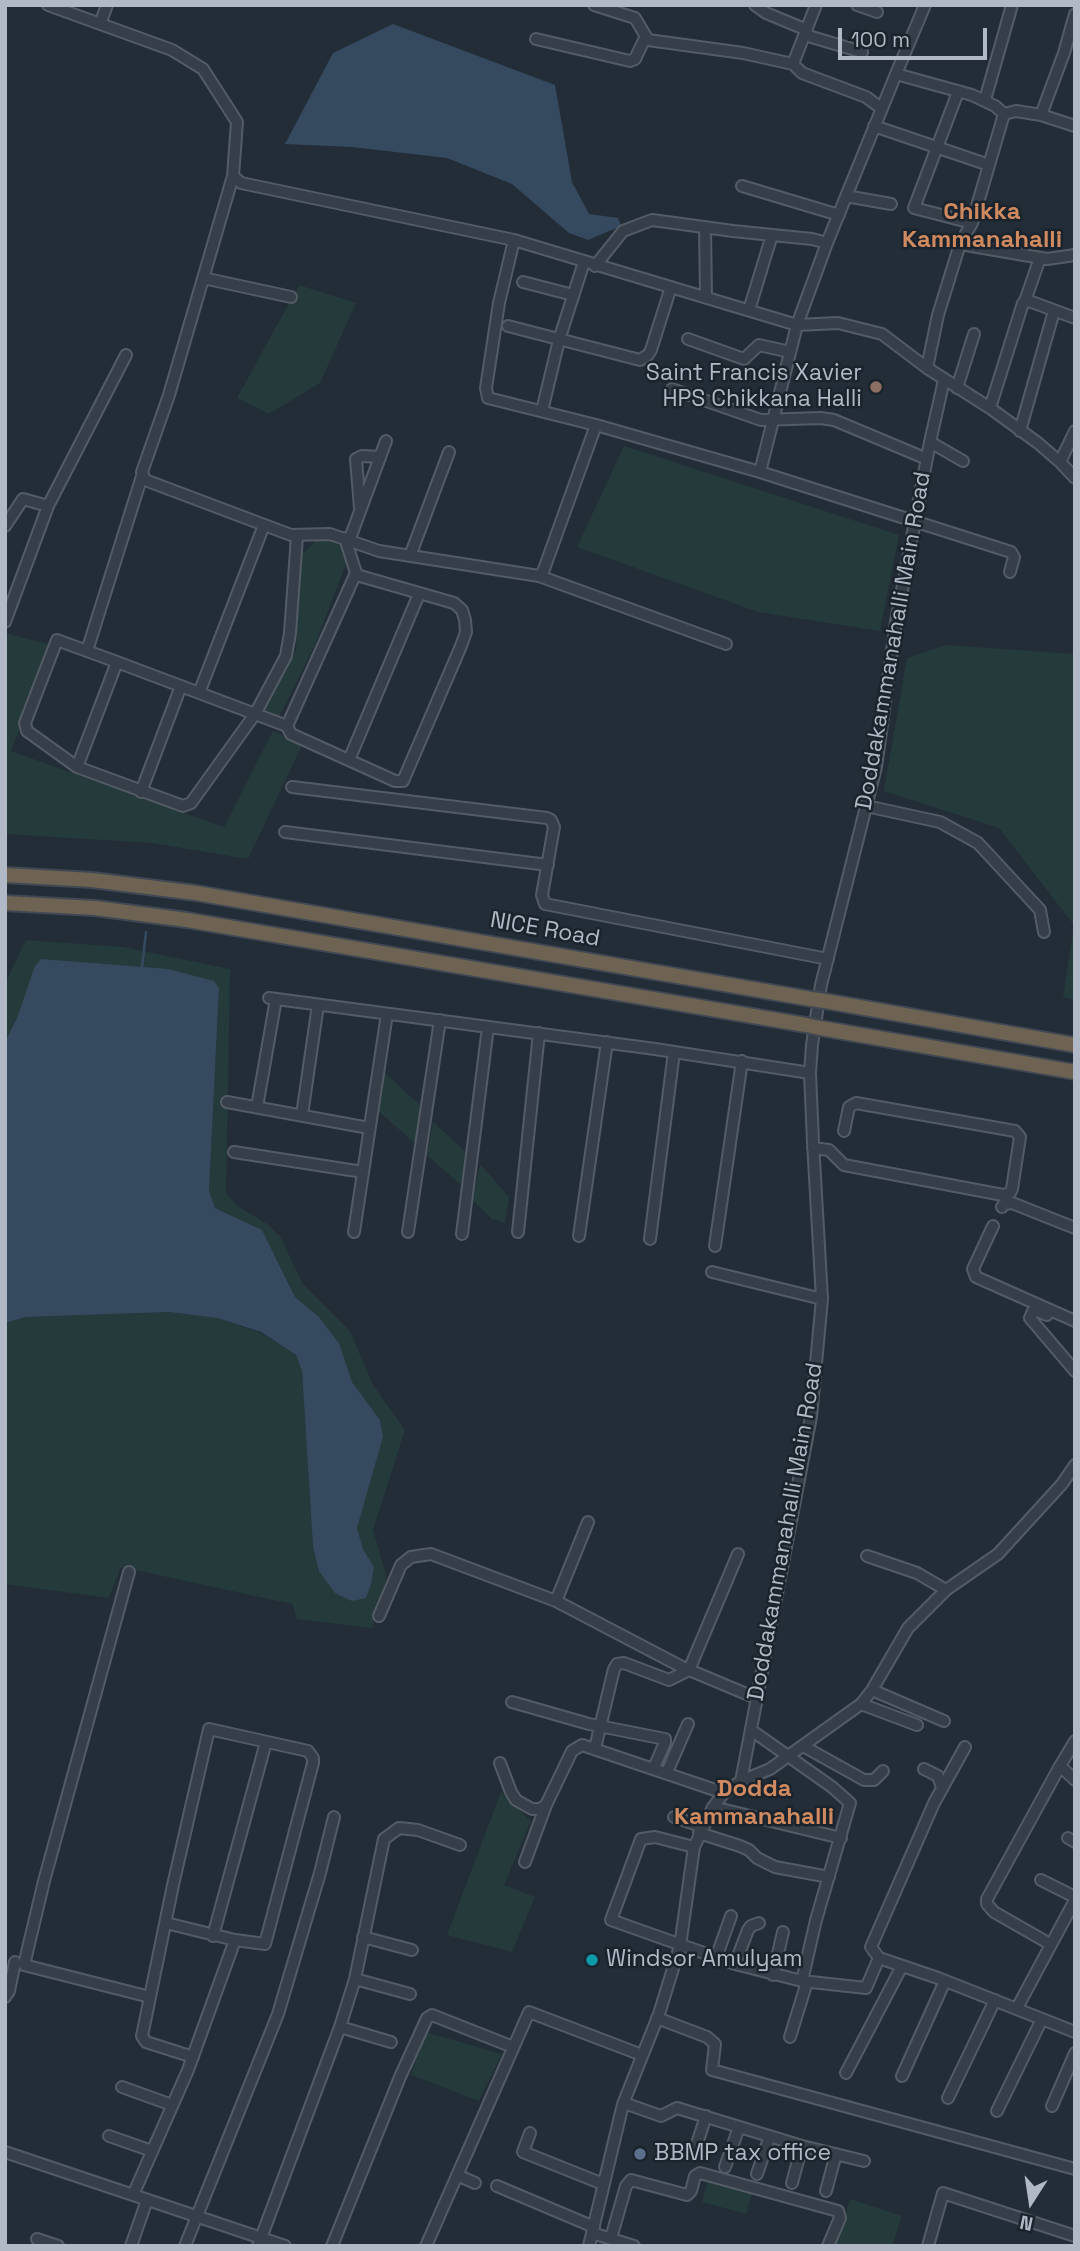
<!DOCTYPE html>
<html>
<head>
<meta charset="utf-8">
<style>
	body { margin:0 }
	#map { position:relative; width:1080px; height:2251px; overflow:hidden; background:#222d38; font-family:"Space Grotesk",sans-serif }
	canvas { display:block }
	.frame { position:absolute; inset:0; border:7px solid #b0b9c5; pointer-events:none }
	.north { position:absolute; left:996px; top:2167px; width:70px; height:70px; -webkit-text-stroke:5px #1b232d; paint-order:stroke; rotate:192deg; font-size:19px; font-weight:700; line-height:28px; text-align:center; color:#b0b9c5 }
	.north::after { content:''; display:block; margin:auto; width:24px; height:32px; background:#b0b9c5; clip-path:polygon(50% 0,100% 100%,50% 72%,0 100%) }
	.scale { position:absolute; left:838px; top:28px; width:149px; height:32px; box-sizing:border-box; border:4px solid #b0b9c5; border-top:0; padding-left:9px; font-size:21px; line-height:24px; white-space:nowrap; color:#b0b9c5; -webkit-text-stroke:5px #1b232d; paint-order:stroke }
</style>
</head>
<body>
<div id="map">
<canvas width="1080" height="2251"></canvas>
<div class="frame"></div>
<div class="north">N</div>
<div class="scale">100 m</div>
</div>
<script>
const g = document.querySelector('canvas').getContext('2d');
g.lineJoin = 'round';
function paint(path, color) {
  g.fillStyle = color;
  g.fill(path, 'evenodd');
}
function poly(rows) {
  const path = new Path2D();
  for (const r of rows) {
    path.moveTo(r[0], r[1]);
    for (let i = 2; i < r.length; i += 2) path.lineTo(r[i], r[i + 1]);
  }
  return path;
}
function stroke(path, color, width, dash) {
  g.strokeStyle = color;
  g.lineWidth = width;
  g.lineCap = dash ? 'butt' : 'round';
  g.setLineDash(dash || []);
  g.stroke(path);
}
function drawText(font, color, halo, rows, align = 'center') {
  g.font = font + ' "Space Grotesk",sans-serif';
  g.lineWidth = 5;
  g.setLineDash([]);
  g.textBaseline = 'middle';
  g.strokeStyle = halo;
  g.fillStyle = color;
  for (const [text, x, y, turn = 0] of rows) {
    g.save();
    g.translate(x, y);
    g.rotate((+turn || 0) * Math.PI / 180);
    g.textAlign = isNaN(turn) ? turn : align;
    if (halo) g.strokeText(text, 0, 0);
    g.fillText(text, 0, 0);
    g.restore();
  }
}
paint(poly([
	[299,285,356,303,320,383,269,414,237,398],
	[624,446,899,535,880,631,758,612,577,547],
	[328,538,341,547,346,564,314,647,279,717,262,711,285,674,296,650,299,557,318,539],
	[5,633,52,645,11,751,224,827,273,731,302,745,248,859,152,843,5,834],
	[946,645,1075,654,1075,1000,1063,997,1074,925,999,828,884,791,907,658],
	[26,940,123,947,230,969,226,1193,236,1205,267,1224,280,1236,303,1284,350,1331,373,1385,405,1430,373,1530,387,1577,372,1628,297,1619,292,1604,121,1567,109,1598,5,1584,5,1323,26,1317,169,1312,217,1318,261,1333,296,1355,302,1371,313,1547,319,1571,374,1567,363,1549,357,1528,383,1437,380,1420,352,1382,339,1343,319,1317,295,1297,262,1230,215,1208,209,1191,219,988,17,1018,5,1042,5,983],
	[384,1072,422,1107,417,1145,377,1110],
	[433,1122,467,1153,463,1187,427,1155],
	[480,1164,509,1197,505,1223,492,1219,473,1201],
	[501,1792,531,1821,504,1885,535,1897,512,1952,447,1935],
	[425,2032,502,2054,479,2101,411,2075],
	[708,2181,752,2193,746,2214,702,2202],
	[850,2199,902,2216,892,2246,836,2246]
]), '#253a3a');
paint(poly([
	[393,24,555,85,572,182,589,214,618,218,621,226,588,240,569,233,512,184,447,158,352,147,285,144,333,53],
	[41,959,168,969,214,981,219,988,209,1191,215,1208,262,1230,295,1297,319,1317,339,1343,352,1382,380,1420,383,1437,357,1528,363,1549,374,1567,371,1584,366,1598,352,1601,335,1593,319,1571,313,1547,302,1371,296,1355,261,1332,217,1318,169,1312,26,1317,5,1323,5,1042,17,1018,35,966]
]), '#364a5f');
stroke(poly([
	[142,967,146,932]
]), '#364a5f', 2.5);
const minor = poly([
	[48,5,172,50,203,69,237,122,233,176,241,183,514,240,797,325,838,323,882,334,927,368,990,408,1038,443,1060,462,1075,478],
	[594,5,635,18,648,40,743,53,793,64],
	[755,5,766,13,807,30],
	[816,5,793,64,802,73,866,97,881,108],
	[857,5,877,12],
	[925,5,896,74,972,95,995,106,1004,114,972,223,960,244,938,315,927,368],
	[100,24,107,5],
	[805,35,862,52],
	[536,39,630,61,635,59,645,38],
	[958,92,914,208,972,223],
	[985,100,1012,5],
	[1004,114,1016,111,1041,115,1075,126],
	[1041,115,1064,53,1075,14],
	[874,126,989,165],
	[233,176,169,395,142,472,145,480,291,535,330,534,379,551,539,576,543,572,596,425],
	[742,186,839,215],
	[846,196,891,204],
	[705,227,706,297],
	[514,240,499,303,486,388,488,398,596,425,760,472,1011,552,1014,557,1010,572],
	[960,244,1047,259,1075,255],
	[595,266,623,231,652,220,733,231,812,239,827,243,896,74],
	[203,278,291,297],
	[523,282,573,295],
	[1025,301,1040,258],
	[749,310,772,235],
	[508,326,640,360,648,355,651,350,671,287],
	[688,339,744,359,759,345,790,352],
	[957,388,974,334],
	[672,389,761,420,821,418,834,420,927,459],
	[990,408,1023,303,1029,301,1075,318],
	[542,411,559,340,584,262],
	[1020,431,1054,311],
	[930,442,963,461],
	[1060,462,1075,431],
	[760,472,797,325,827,243],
	[360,508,356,459,362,456,380,457],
	[5,526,23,499,48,506],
	[297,536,290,633,286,656,255,714,191,803,183,806,77,767,27,731,25,723,57,640,117,662,255,714,287,726,291,734,395,781,403,781,461,646,466,632,465,620,462,610,454,603,360,576,356,573,345,538],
	[349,541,386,441],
	[410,556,449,452],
	[539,576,726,644],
	[5,622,48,506,126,355],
	[87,651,142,476],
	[199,693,264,525],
	[287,726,356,573],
	[349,760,419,594],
	[77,767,117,662],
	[292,787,547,818,551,820,554,827,542,895,545,904,828,959],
	[141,792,181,686],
	[866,806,940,822,978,843,1040,910,1044,932],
	[285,832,548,865],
	[269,998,655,1049,810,1073],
	[227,1102,369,1128],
	[257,1107,276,999],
	[302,1115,318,1005],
	[813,1148,829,1150,844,1165,1003,1195,1010,1193,1012,1189,1020,1137,1015,1131,856,1103,849,1107,844,1131],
	[234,1152,363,1172],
	[1002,1207,1004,1204,1012,1203,1075,1228],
	[993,1226,973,1269,976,1277,1075,1321],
	[354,1232,387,1014],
	[408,1232,440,1020],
	[518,1232,539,1033],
	[462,1234,488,1027],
	[579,1236,607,1042],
	[650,1239,674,1052],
	[715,1246,742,1061],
	[712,1272,822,1299],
	[1047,1315,1037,1311,1033,1311,1030,1318,1075,1371],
	[867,1556,917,1573,946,1590],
	[129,1572,44,1881,24,1965,150,1997,142,2036,146,2042,193,2057],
	[556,1601,588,1522],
	[379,1616,401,1565,411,1557,431,1554,556,1601,682,1667,756,1698],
	[872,1690,944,1721],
	[512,1702,589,1724,665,1739,665,1742,654,1768],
	[861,1704,917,1725],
	[751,1730,832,1787,850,1803,816,1920,802,1981],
	[1075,1741,1060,1766,1075,1780],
	[803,1746,864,1780,874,1780,883,1771],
	[595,1748,614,1669,617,1664,624,1663,669,1680,689,1670,738,1554],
	[500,1763,511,1792,516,1800,532,1809,540,1809,546,1805,572,1751,582,1745,724,1793],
	[924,1769,938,1776,942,1788],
	[667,1772,688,1724],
	[741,1781,811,1417,822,1299,813,1142,810,1073,812,1045,821,985,876,767,896,622,930,442,944,380],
	[713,1807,841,1838],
	[674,1817,703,1827],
	[699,1833,740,1846,749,1850,757,1858,775,1867,829,1877],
	[1068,1838,1075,1842],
	[694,1847,655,1837,641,1839,611,1920,735,1964,802,1981,866,1988,879,1958,938,1978,1075,2032],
	[525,1862,546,1805],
	[1041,1880,1075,1897],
	[166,1923,235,1940],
	[213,1936,266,1742],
	[363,1937,412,1950],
	[1050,1944,994,1912,987,1904,987,1899,1060,1766],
	[716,1958,731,1916],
	[879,1958,871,1947,934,1803,965,1747],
	[735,1964,748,1930,751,1926,759,1923],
	[773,1975,783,1932],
	[355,1979,410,1994],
	[5,1997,9,1991,15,1962],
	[1017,2008,1075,1900],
	[657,2018,707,2037,715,2044,712,2070,1075,2169],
	[340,2027,391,2042],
	[790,2037,807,1982],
	[846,2073,902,1966],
	[902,2076,945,1981],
	[122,2087,172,2105],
	[948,2098,995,2000],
	[624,2103,661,2116,677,2108,802,2146,864,2161],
	[1052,2106,1075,2053],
	[997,2111,1042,2019],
	[530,2133,523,2152,598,2182,604,2181],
	[109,2136,152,2151],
	[5,2152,285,2246],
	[694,2153,706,2116],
	[725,2167,739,2127],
	[757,2174,770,2136],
	[457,2175,475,2183],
	[792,2183,802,2146],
	[497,2186,594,2227],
	[826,2191,836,2154],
	[133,2195,188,2070,235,1940,265,1944,313,1763,313,1758,308,1751,209,1729,173,1885,150,1997],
	[592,2233,634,2246],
	[611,2238,626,2186,631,2180,687,2195,691,2191,695,2176,700,2173,838,2211,840,2218,828,2246],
	[37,2239,58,2246],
	[131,2246,147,2200],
	[185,2246,278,2014,320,1873,334,1817],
	[258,2246,340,2027,355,1979,384,1839,399,1828,418,1830,460,1845],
	[332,2246,400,2077,427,2018,432,2015,513,2047],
	[426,2246,529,2012,642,2055],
	[589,2246,623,2104,659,2014,680,1946,694,1847,713,1807,724,1793,741,1781,770,1769,861,1704,872,1690,908,1628,946,1590,998,1554,1062,1484,1075,1465],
	[928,2246,943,2193,1075,2236]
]);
const highway = poly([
	[5,875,92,880,196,893,811,999],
	[5,903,95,908,187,920,806,1025],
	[825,1001,1075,1045],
	[820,1028,1075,1072]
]);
stroke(minor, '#535c66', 14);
stroke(highway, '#404953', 18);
stroke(minor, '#353e49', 10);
stroke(highway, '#6e6253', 14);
const highwayBridge = poly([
	[811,999,825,1001],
	[806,1025,820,1028]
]);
stroke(highwayBridge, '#404953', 18, []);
stroke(highwayBridge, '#6e6253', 14);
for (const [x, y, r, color] of [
	[876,387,7,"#8d6e63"],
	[592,1960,7,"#0f9aa8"],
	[640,2154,7,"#5c6f8a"]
]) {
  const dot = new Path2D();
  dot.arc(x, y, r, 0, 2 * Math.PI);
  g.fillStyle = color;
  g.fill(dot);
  stroke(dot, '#1b232d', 2.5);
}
drawText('23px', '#b0b9c5', '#1b232d', [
	["Saint Francis Xavier",862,374,"right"],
	["HPS Chikkana Halli",862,400,"right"],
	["Windsor Amulyam",606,1960],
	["BBMP tax office",654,2154]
], 'left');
drawText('23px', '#b0b9c5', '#1b232d', [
	["Doddakammanahalli Main Road",894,641,-80],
	["NICE Road",545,930,10],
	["Doddakammanahalli Main Road",786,1532,-80]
]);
drawText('bold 24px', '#d08a60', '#1b232d', [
	["Chikka",982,212],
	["Kammanahalli",982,240],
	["Dodda",754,1789],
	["Kammanahalli",754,1817]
]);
</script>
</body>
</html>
